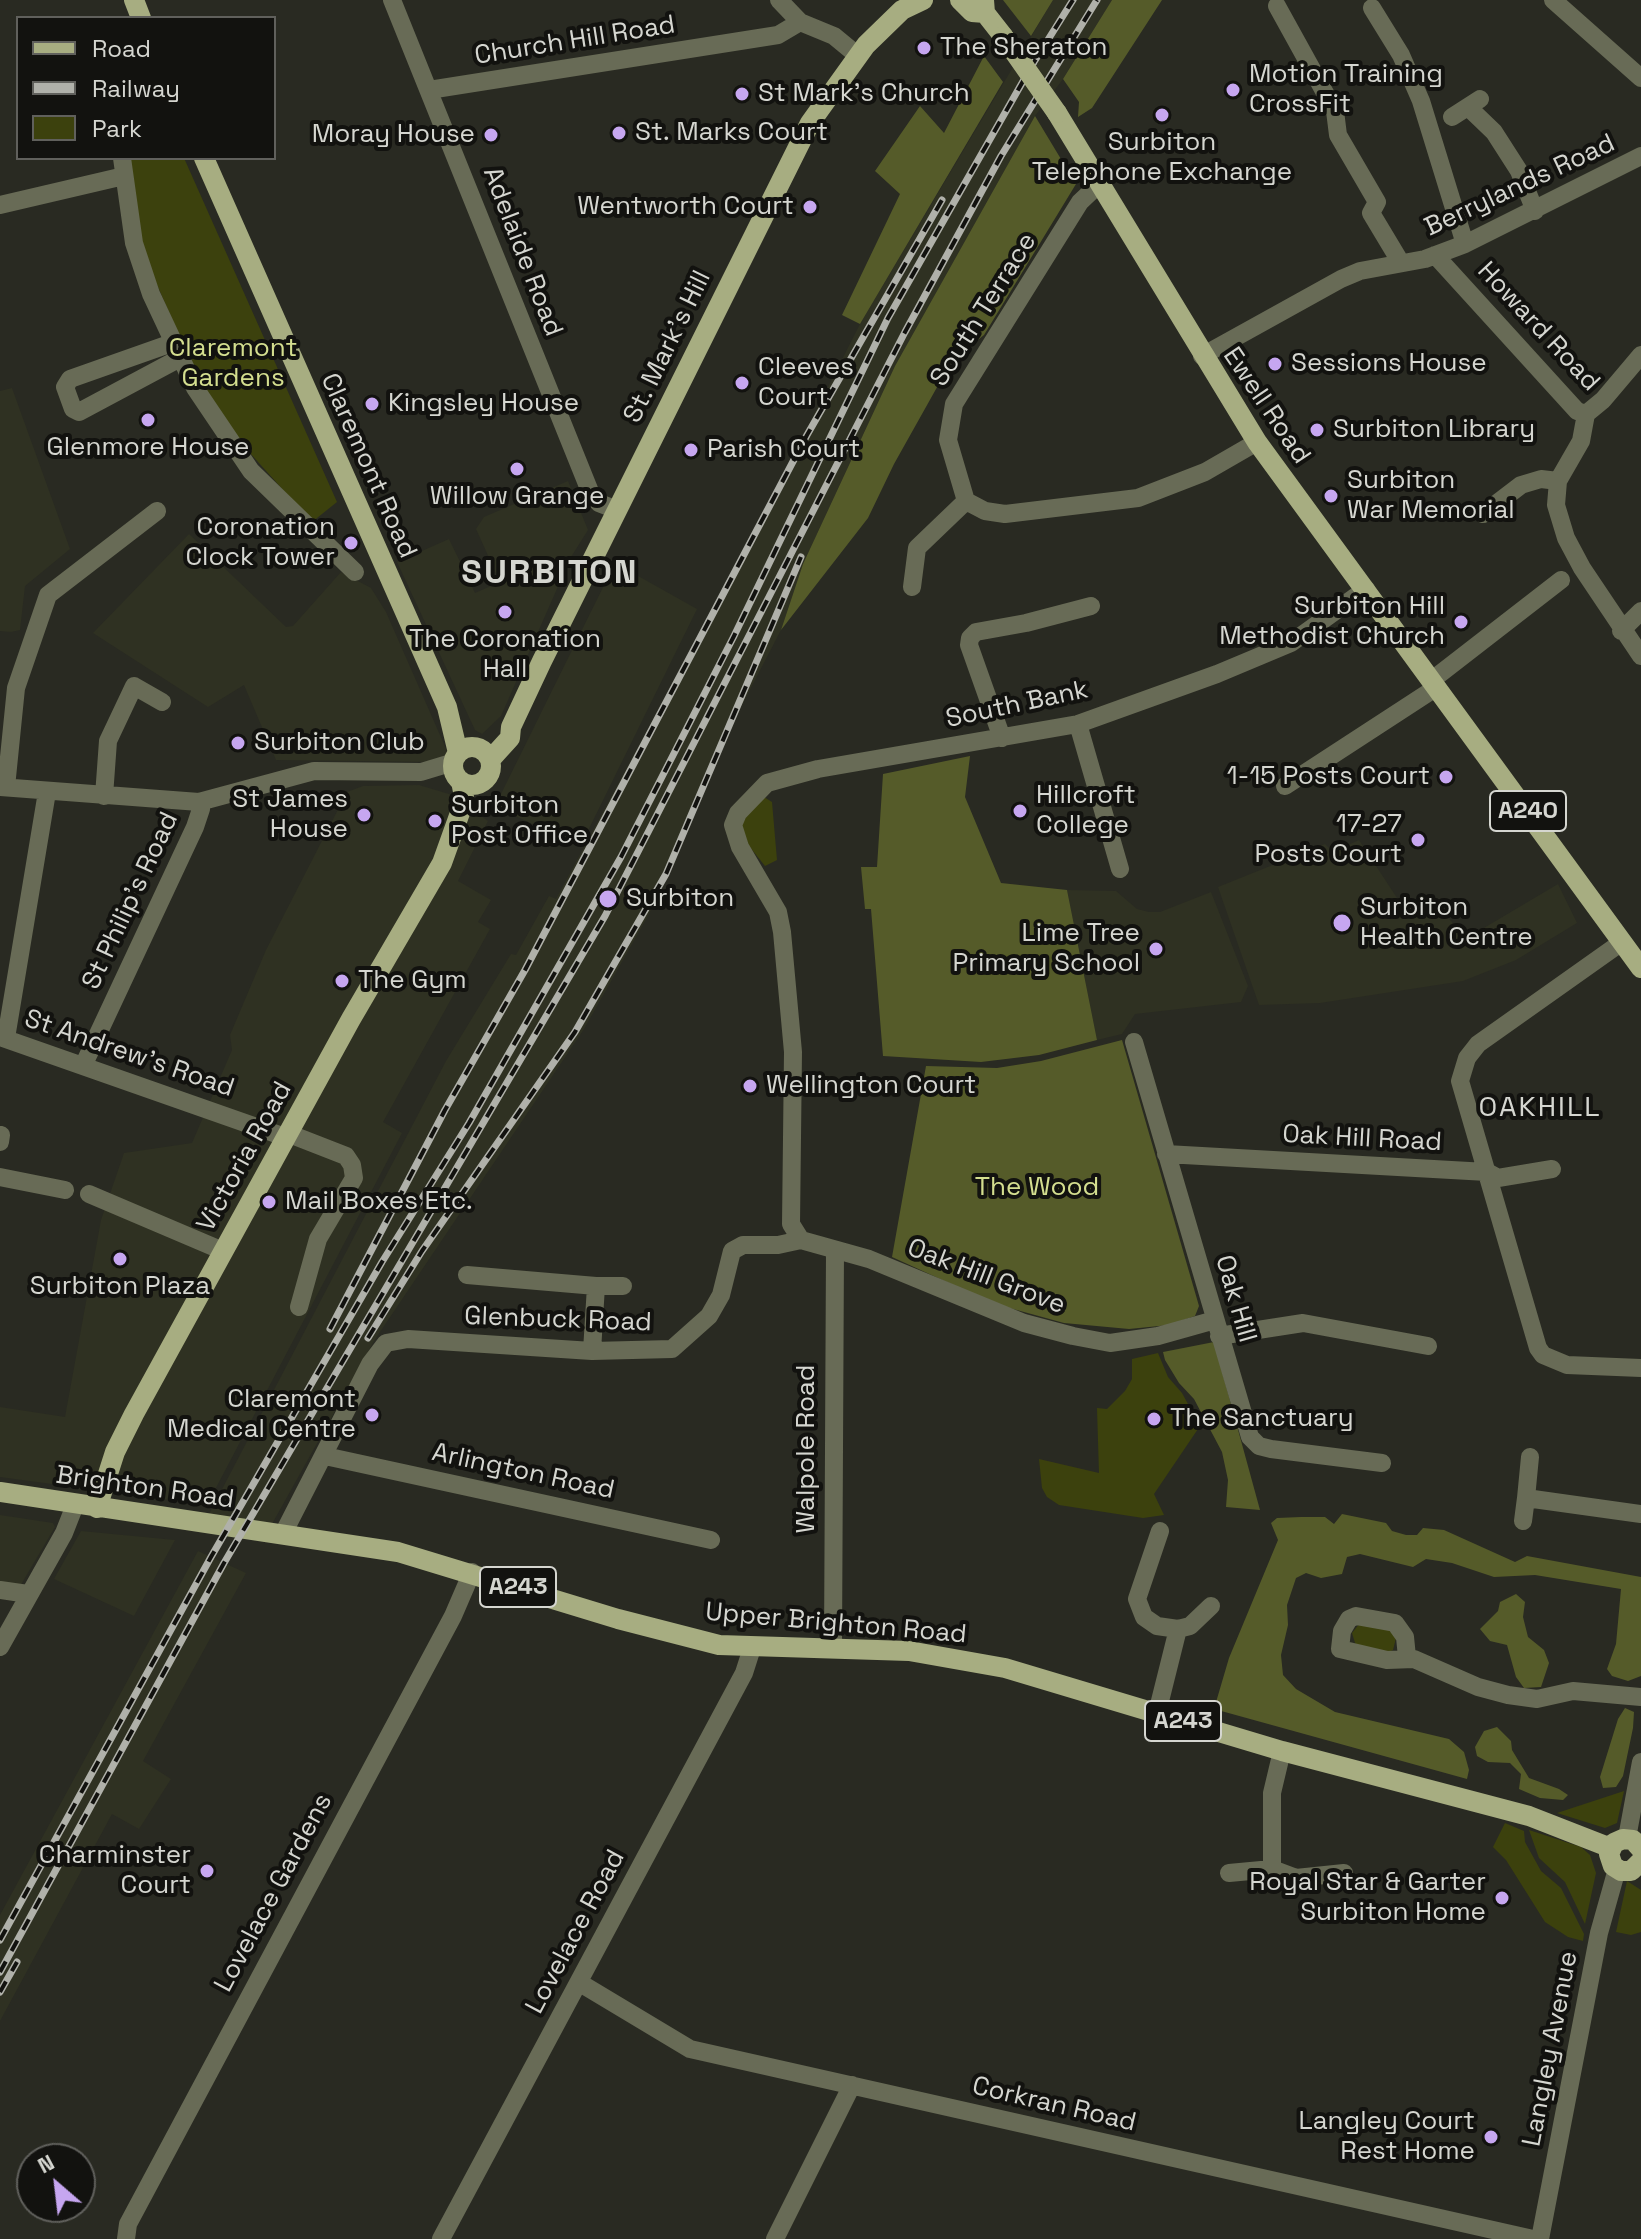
<!DOCTYPE html>
<html>
<head>
<meta charset="utf-8">
<style>
	body { margin:0 }
	#map { position:relative; width:1641px; height:2239px; overflow:hidden; background:#292a22; font-family:"Space Grotesk",sans-serif }
	canvas { display:block }
	.legend { position:absolute; left:16px; top:16px; width:260px; height:144px; box-sizing:border-box; background:#12120f; border:2px solid #60605c; margin:0; padding:10px 14px; list-style:none; font-size:24px; color:#d5d6d0 }
	.legend li { display:flex; align-items:center; gap:16px; height:40px }
	.legend b { width:40px; border:2px solid #60605c }
	.north { position:absolute; left:16px; top:2143px; width:80px; height:80px; box-sizing:border-box; background:#12120f; border:2px solid #60605c; border-radius:50%; rotate:332deg; font-size:22px; font-weight:700; line-height:32px; text-align:center; color:#d5d6d0 }
	.north::after { content:''; display:block; margin:auto; width:28px; height:36px; background:#c6a6f0; clip-path:polygon(50% 0,100% 100%,50% 72%,0 100%) }
</style>
</head>
<body>
<div id="map">
<canvas width="1641" height="2239"></canvas>
<ul class="legend">
<li><b style="height:10px;background:#a7ad81"></b>Road</li>
<li><b style="height:10px;background:#b0b1aa"></b>Railway</li>
<li><b style="height:22px;background:#3c410d"></b>Park</li>
</ul>
<div class="north">N</div>
</div>
<script>
const g = document.querySelector('canvas').getContext('2d');
g.lineJoin = 'round';
function paint(path, color) {
  g.fillStyle = color;
  g.fill(path, 'evenodd');
}
function poly(rows) {
  const path = new Path2D();
  for (const r of rows) {
    if (r.length === 3) {
      path.moveTo(r[0] + r[2], r[1]);
      path.arc(r[0], r[1], r[2], 0, 2 * Math.PI);
      continue;
    }
    path.moveTo(r[0], r[1]);
    for (let i = 2; i < r.length; i += 2) path.lineTo(r[i], r[i + 1]);
  }
  return path;
}
function stroke(path, color, width, dash) {
  g.strokeStyle = color;
  g.lineWidth = width;
  g.lineCap = dash ? 'butt' : 'round';
  g.setLineDash(dash || []);
  g.stroke(path);
}
function drawText(font, color, halo, rows, align = 'center') {
  g.font = font + ' "Space Grotesk",sans-serif';
  g.lineWidth = 8;
  g.setLineDash([]);
  g.textBaseline = 'middle';
  g.strokeStyle = halo;
  g.fillStyle = color;
  for (const [text, x, y, turn = 0] of rows) {
    g.save();
    g.translate(x, y);
    g.rotate((+turn || 0) * Math.PI / 180);
    g.textAlign = isNaN(turn) ? turn : align;
    if (halo) g.strokeText(text, 0, 0);
    g.fillText(text, 0, 0);
    g.restore();
  }
}
paint(poly([
	[1053,0,1112,0,1063,79,1035,116,895,366,803,564,781,630,741,707,649,914,584,1029,374,1341,272,1524,208,1516,446,1061,511,954,516,955,549,896,556,899,758,525,860,324],
	[12,388,70,549,25,586,20,630,11,632,0,631,0,391],
	[568,481,588,530,571,557,501,716,482,734,475,730,397,562,449,539,475,593,500,582,476,529,484,517],
	[189,534,286,627,293,626,341,572,371,588,386,612,447,751,444,758,437,762,276,760,244,685,208,707,93,633],
	[615,563,697,609,580,847,499,808,501,794],
	[419,785,449,794,488,821,458,881,491,900,478,922,490,929,383,1122,402,1133,207,1505,0,1477,0,1407,65,1417,101,1220,124,1153,192,1143,232,1050,230,1035,266,950,347,792,363,786],
	[1359,840,1401,904,1422,899,1432,902,1452,922,1461,938,1467,938,1558,884,1577,923,1516,960,1463,981,1320,1003,1259,1005,1218,887,1325,844,1333,852],
	[1067,890,1116,891,1137,909,1149,912,1160,912,1211,892,1248,986,1241,1002,1135,1014,1122,1034,1097,1040],
	[0,1515,53,1523,55,1527,19,1588,0,1584],
	[81,1531,175,1540,134,1616,54,1579],
	[198,1551,246,1573,143,1761,171,1779,139,1829,112,1814,0,2021,0,1915]
]), '#2f3122');
paint(poly([
	[126,158,184,158,337,502,312,522,232,433,199,381,137,239],
	[764,797,772,802,777,860,765,866,749,846,741,826,744,816],
	[1158,1353,1168,1377,1182,1393,1200,1426,1154,1494,1164,1515,1143,1518,1059,1505,1047,1497,1042,1488,1039,1459,1099,1473,1097,1408,1107,1409,1125,1391,1132,1379,1132,1359],
	[1360,1623,1387,1627,1396,1638,1393,1650,1385,1654,1356,1646,1352,1633],
	[1624,1791,1617,1823,1605,1828,1557,1813],
	[1505,1823,1524,1831,1525,1842,1541,1871,1561,1888,1584,1934,1583,1941,1568,1937,1545,1922,1506,1860,1493,1847],
	[1529,1830,1581,1847,1590,1855,1596,1873,1585,1924,1565,1882,1539,1858],
	[1627,1881,1641,1890,1641,1932,1631,1935,1616,1932]
]), '#3c410d');
paint(poly([
	[1003,0,1053,0,1031,36],
	[1112,0,1162,0,1092,108,1078,117,1079,102,1063,79],
	[984,56,1003,82,860,324,842,315,900,194,875,171,920,106,944,133],
	[1035,116,1076,184,984,335,964,351,959,348,894,464,868,518,781,630,803,564,895,366],
	[970,756,965,797,1001,883,1067,890,1097,1040,1039,1055,981,1062,883,1056,871,909,865,909,861,867,877,867,883,774],
	[1122,1040,1199,1306,1195,1316,1169,1325,1129,1329,1064,1323,995,1304,892,1257,926,1066,997,1068,1041,1061],
	[1214,1342,1260,1510,1226,1507,1228,1480,1222,1452,1194,1399,1179,1383,1165,1360,1163,1352],
	[1342,1514,1386,1523,1392,1531,1406,1535,1417,1535,1423,1528,1444,1530,1515,1562,1527,1556,1641,1577,1641,1676,1628,1681,1612,1676,1607,1669,1616,1644,1621,1589,1535,1575,1494,1577,1452,1563,1426,1559,1413,1567,1360,1554,1347,1557,1342,1574,1321,1578,1306,1573,1296,1578,1287,1605,1288,1625,1281,1655,1283,1675,1296,1689,1335,1712,1449,1739,1464,1752,1469,1770,1467,1779,1214,1709,1229,1658,1278,1540,1271,1523,1277,1518,1301,1517,1325,1517,1334,1524],
	[1516,1594,1525,1602,1523,1617,1528,1637,1544,1650,1549,1663,1541,1687,1524,1688,1516,1677,1507,1645,1490,1641,1480,1629,1498,1611,1500,1602],
	[1625,1708,1634,1712,1633,1728,1623,1776,1616,1787,1603,1788,1600,1777,1618,1719],
	[1497,1727,1511,1741,1512,1750,1529,1778,1559,1789,1568,1795,1563,1800,1540,1798,1519,1789,1521,1774,1510,1763,1488,1762,1477,1756,1475,1747,1484,1731]
]), '#555b29');
stroke(poly([
	[392,0,591,494,599,503,617,510],
	[779,0,800,22,834,36,857,55],
	[1553,0,1641,78],
	[1277,6,1335,111,1338,135,1377,202,1371,213,1401,263],
	[1372,8,1401,55,1421,101,1465,244],
	[429,90,778,35,800,22],
	[1468,107,1494,132,1519,171,1535,211],
	[1452,117,1480,99],
	[122,158,134,243,151,294,195,388,251,471,355,572],
	[1098,185,1080,202,954,404,948,440,966,501,985,511,1005,514,1138,498,1205,472,1257,442],
	[0,205,124,176],
	[1435,255,1577,411,1586,414,1581,441,1558,481,1556,505,1566,538,1582,568,1641,656],
	[172,343,70,379,65,387,73,409,79,412,180,358],
	[1202,356,1341,279,1360,271,1425,259,1465,244,1641,156],
	[1586,414,1603,400,1641,355],
	[1483,514,1521,485,1541,479,1558,481],
	[912,587,917,548,966,501],
	[1621,631,1641,611],
	[1432,680,1561,580],
	[1078,724,1120,869],
	[1002,738,969,645,970,638,976,632,1026,623,1091,606],
	[1285,786,1437,687],
	[0,787,199,802,314,771,421,772,454,762],
	[6,787,16,688,48,595,157,511],
	[104,796,108,741,134,686,162,702],
	[1622,942,1478,1044,1467,1058,1460,1081,1538,1348,1543,1355,1567,1365,1641,1368],
	[0,1037,285,1137],
	[6,1038,47,792],
	[1134,1042,1250,1437,1259,1446,1271,1449,1382,1463],
	[84,1064,195,827,201,809,199,802],
	[287,1133,346,1156,352,1165,354,1178,318,1239,299,1307],
	[0,1142,1,1135],
	[1166,1154,1487,1172,1498,1178,1552,1169],
	[0,1177,65,1190],
	[89,1194,223,1251],
	[801,1240,869,1259,1024,1323,1073,1336,1110,1343,1158,1336,1215,1320],
	[467,1275,596,1286,592,1351],
	[596,1286,623,1286],
	[1219,1336,1303,1323,1428,1346],
	[325,1456,711,1540],
	[1530,1457,1526,1498,1641,1514],
	[1523,1521,1526,1498],
	[1160,1531,1137,1599,1144,1617,1157,1626,1178,1629,1190,1626,1211,1606],
	[283,1534,370,1364,386,1343,408,1339,592,1351,672,1349,709,1316,721,1295,732,1251,743,1245,778,1245,801,1240,791,1224,793,1052,782,932,778,912,740,847,733,825,738,813,767,783,818,769,1078,724,1217,674,1291,643,1366,589],
	[0,1590,28,1594],
	[0,1647,64,1533,75,1505],
	[833,1647,835,1250],
	[1407,1657,1405,1637,1395,1623,1356,1616,1349,1619,1342,1631,1340,1649,1387,1660,1414,1659,1478,1687,1508,1695,1537,1699,1573,1691,1641,1697],
	[1157,1713,1178,1629],
	[1282,1751,1272,1793,1272,1869,1296,1878,1344,1873],
	[1627,1838,1641,1762],
	[1229,1873,1272,1869],
	[580,1983,690,2049,1533,2239],
	[126,2239,128,2224,453,1616,472,1572],
	[441,2239,744,1673,752,1648],
	[775,2239,852,2085],
	[1540,2239,1599,1933,1617,1869]
]), '#686b56', 18);
stroke(poly([
	[134,0,141,18],
	[960,0,972,12,985,13],
	[984,0,985,13,1003,36],
	[1057,113,1257,442,1641,968],
	[204,158,447,707,458,753],
	[472,766,19],
	[490,760,510,738,511,727,542,661,810,123,866,45,902,10,923,0],
	[0,1492,398,1552,618,1619,719,1645,909,1651,1005,1668,1282,1751,1529,1816,1611,1848],
	[97,1508,115,1452,134,1414,351,1019,442,863,461,810,464,797,461,781],
	[1641,1849,1633,1840,1623,1839,1614,1843,1609,1854,1613,1866,1621,1871,1631,1871,1641,1861]
]), '#a7ad81', 20);
const rail = poly([
	[330,1329,445,1110,525,970,807,435,942,200],
	[368,1338,422,1251,575,1032,666,874,801,557],
	[0,1940,211,1557,382,1262,469,1123,621,857,734,636,888,318,1034,62,1073,0],
	[0,1972,224,1563,605,916,905,332,1001,156,1097,0],
	[0,1992,17,1962]
]);
stroke(rail, '#b0b1aa', 7);
stroke(rail, '#12120f', 4, [12]);
stroke(poly([
	[1003,36,1057,113]
]), '#a7ad81', 20);
for (const [x, y, r, color] of [
	[924,48,8,"#c6a6f0"],
	[1233,90,8,"#c6a6f0"],
	[742,94,8,"#c6a6f0"],
	[1162,115,8,"#c6a6f0"],
	[619,133,8,"#c6a6f0"],
	[491,135,8,"#c6a6f0"],
	[810,207,8,"#c6a6f0"],
	[1275,364,8,"#c6a6f0"],
	[742,383,8,"#c6a6f0"],
	[372,404,8,"#c6a6f0"],
	[148,420,8,"#c6a6f0"],
	[1317,430,8,"#c6a6f0"],
	[691,450,8,"#c6a6f0"],
	[517,469,8,"#c6a6f0"],
	[1331,496,8,"#c6a6f0"],
	[351,543,8,"#c6a6f0"],
	[505,612,8,"#c6a6f0"],
	[1461,622,8,"#c6a6f0"],
	[238,743,8,"#c6a6f0"],
	[1446,777,8,"#c6a6f0"],
	[1020,811,8,"#c6a6f0"],
	[364,815,8,"#c6a6f0"],
	[435,821,8,"#c6a6f0"],
	[1418,840,8,"#c6a6f0"],
	[608,899,10,"#c6a6f0"],
	[1342,923,10,"#c6a6f0"],
	[1156,949,8,"#c6a6f0"],
	[342,981,8,"#c6a6f0"],
	[750,1086,8,"#c6a6f0"],
	[269,1202,8,"#c6a6f0"],
	[120,1259,8,"#c6a6f0"],
	[372,1415,8,"#c6a6f0"],
	[1154,1419,8,"#c6a6f0"],
	[207,1871,8,"#c6a6f0"],
	[1502,1898,8,"#c6a6f0"],
	[1491,2137,8,"#c6a6f0"]
]) {
  const dot = new Path2D();
  dot.arc(x, y, r, 0, 2 * Math.PI);
  g.fillStyle = color;
  g.fill(dot);
  stroke(dot, '#12120f', 3);
}
for (const [x, y, w] of [
	[1528,811,76],
	[518,1587,76],
	[1183,1721,76]
]) {
  const box = new Path2D();
  box.roundRect(x - w / 2, y - 20, w, 40, 6);
  g.fillStyle = '#12120f';
  g.fill(box);
  stroke(box, '#d5d6d0', 2);
}
drawText('bold 24px', '#d5d6d0', null, [
	["A240",1528,811],
	["A243",518,1587],
	["A243",1183,1721]
]);
drawText('26px', '#d5d6d0', '#12120f', [
	["Church Hill Road",575,41,-9],
	["Berrylands Road",1520,186,-25],
	["Adelaide Road",522,252,69],
	["South Terrace",984,310,-58],
	["Howard Road",1538,327,47],
	["St. Mark's Hill",668,347,-64],
	["Ewell Road",1266,406,56],
	["Claremont Road",368,466,66],
	["South Bank",1017,705,-12],
	["St Philip's Road",131,901,-65],
	["St Andrew's Road",129,1054,19],
	["Oak Hill Road",1362,1139,3],
	["Victoria Road",245,1157,-61],
	["Oak Hill Grove",986,1277,21],
	["Oak Hill",1235,1299,74],
	["Glenbuck Road",558,1320,2],
	["Walpole Road",807,1449,-90],
	["Arlington Road",523,1472,12],
	["Brighton Road",145,1488,8],
	["Upper Brighton Road",836,1624,5],
	["Lovelace Gardens",274,1893,-62],
	["Lovelace Road",576,1932,-62],
	["Langley Avenue",1551,2049,-79],
	["Corkran Road",1054,2105,13]
]);
drawText('26px', '#d5d6d0', '#12120f', [
	["The Sheraton",940,48],
	["Motion Training",1249,75],
	["CrossFit",1249,105],
	["St Mark's Church",758,94],
	["St. Marks Court",635,133],
	["Moray House",475,135,"right"],
	["Surbiton",1162,143,"center"],
	["Telephone Exchange",1162,173,"center"],
	["Wentworth Court",794,207,"right"],
	["Sessions House",1291,364],
	["Cleeves",758,368],
	["Court",758,398],
	["Kingsley House",388,404],
	["Surbiton Library",1333,430],
	["Glenmore House",148,448,"center"],
	["Parish Court",707,450],
	["Surbiton",1347,481],
	["War Memorial",1347,511],
	["Willow Grange",517,497,"center"],
	["Coronation",335,528,"right"],
	["Clock Tower",335,558,"right"],
	["Surbiton Hill",1445,607,"right"],
	["Methodist Church",1445,637,"right"],
	["The Coronation",505,640,"center"],
	["Hall",505,670,"center"],
	["Surbiton Club",254,743],
	["1-15 Posts Court",1430,777,"right"],
	["Hillcroft",1036,796],
	["College",1036,826],
	["St James",348,800,"right"],
	["House",348,830,"right"],
	["Surbiton",451,806],
	["Post Office",451,836],
	["17-27",1402,825,"right"],
	["Posts Court",1402,855,"right"],
	["Surbiton",626,899],
	["Surbiton",1360,908],
	["Health Centre",1360,938],
	["Lime Tree",1140,934,"right"],
	["Primary School",1140,964,"right"],
	["The Gym",358,981],
	["Wellington Court",766,1086],
	["Mail Boxes Etc.",285,1202],
	["Surbiton Plaza",120,1287,"center"],
	["Claremont",356,1400,"right"],
	["Medical Centre",356,1430,"right"],
	["The Sanctuary",1170,1419],
	["Charminster",191,1856,"right"],
	["Court",191,1886,"right"],
	["Royal Star & Garter",1486,1883,"right"],
	["Surbiton Home",1486,1913,"right"],
	["Langley Court",1475,2122,"right"],
	["Rest Home",1475,2152,"right"]
], 'left');
drawText('26px', '#d4de8f', '#12120f', [
	["Claremont",233,349],
	["Gardens",233,379],
	["The Wood",1037,1188]
]);
g.letterSpacing = '2px';
drawText('28px', '#d5d6d0', '#12120f', [
	["OAKHILL",1540,1108]
]);
g.letterSpacing = '0px';
g.letterSpacing = '2px';
drawText('bold 34px', '#d5d6d0', '#12120f', [
	["SURBITON",550,574]
]);
g.letterSpacing = '0px';
</script>
</body>
</html>
